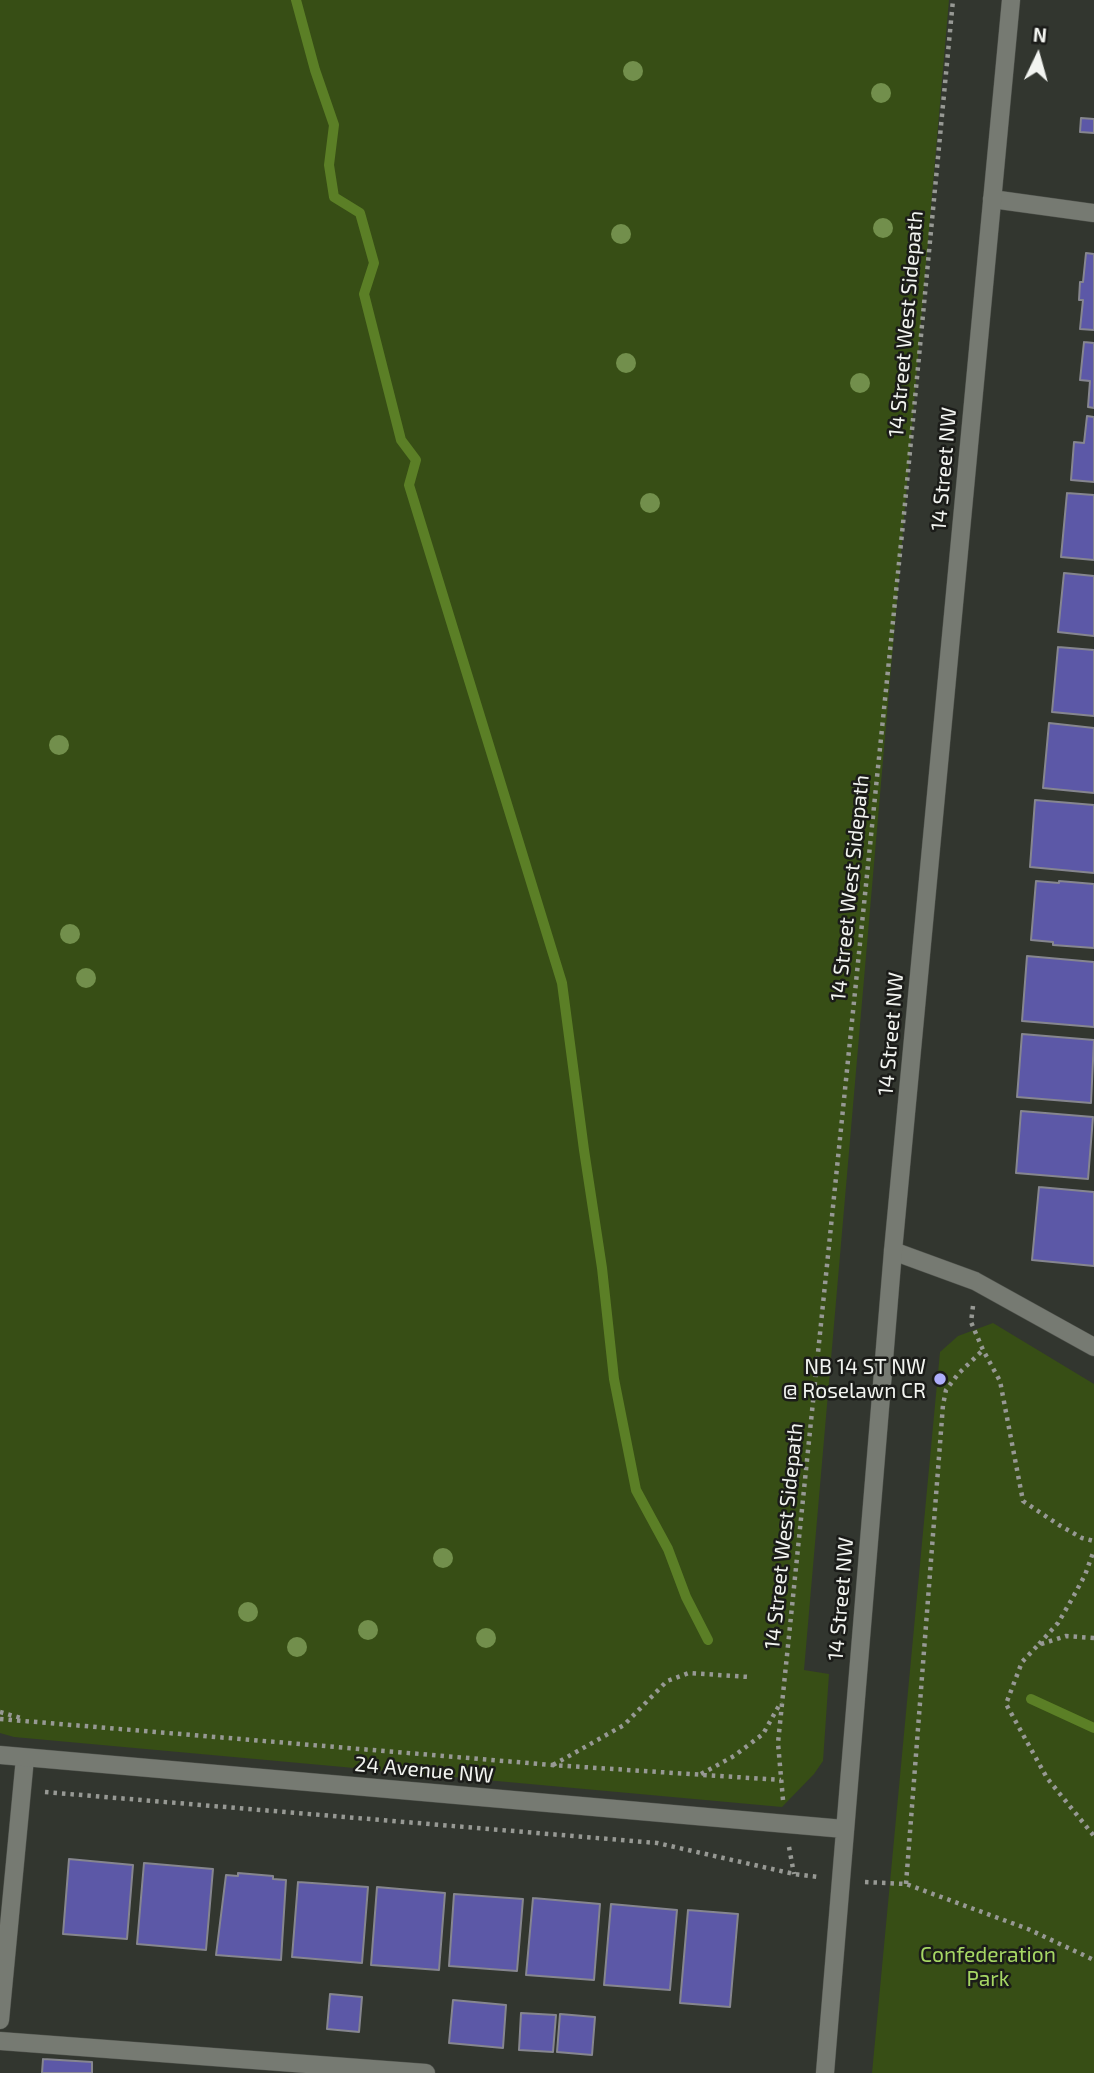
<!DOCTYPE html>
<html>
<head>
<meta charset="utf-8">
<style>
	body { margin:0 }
	#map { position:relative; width:1094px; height:2073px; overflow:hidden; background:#32362f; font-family:"Exo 2",sans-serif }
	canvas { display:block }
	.north { position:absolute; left:1003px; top:21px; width:70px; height:70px; -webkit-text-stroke:5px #1b1c19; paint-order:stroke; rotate:5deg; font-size:19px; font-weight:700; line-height:28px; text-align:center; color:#f2f4f0 }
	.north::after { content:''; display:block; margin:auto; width:24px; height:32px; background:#f2f4f0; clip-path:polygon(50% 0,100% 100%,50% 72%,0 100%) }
</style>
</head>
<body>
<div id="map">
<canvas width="1094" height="2073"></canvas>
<div class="north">N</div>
</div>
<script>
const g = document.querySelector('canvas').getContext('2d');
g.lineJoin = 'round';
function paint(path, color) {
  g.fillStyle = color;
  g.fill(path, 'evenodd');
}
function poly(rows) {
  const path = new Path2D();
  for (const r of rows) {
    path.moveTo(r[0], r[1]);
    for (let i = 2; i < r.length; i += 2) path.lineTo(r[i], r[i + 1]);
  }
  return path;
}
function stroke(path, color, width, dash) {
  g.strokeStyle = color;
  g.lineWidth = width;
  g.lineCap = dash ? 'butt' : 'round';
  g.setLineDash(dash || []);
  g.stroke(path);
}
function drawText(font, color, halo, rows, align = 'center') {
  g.font = font + ' "Exo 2",sans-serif';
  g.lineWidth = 5;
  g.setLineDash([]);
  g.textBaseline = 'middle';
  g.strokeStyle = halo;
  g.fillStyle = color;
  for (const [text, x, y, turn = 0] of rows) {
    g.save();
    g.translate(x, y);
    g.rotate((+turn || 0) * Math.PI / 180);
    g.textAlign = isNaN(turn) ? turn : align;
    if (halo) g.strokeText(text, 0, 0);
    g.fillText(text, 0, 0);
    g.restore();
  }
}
paint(poly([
	[0,0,949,0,804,1670,829,1674,823,1761,814,1774,782,1807,14,1737,0,1733],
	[993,1323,1094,1384,1094,2073,872,2073,940,1352,958,1336]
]), '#374e15');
stroke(poly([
	[296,0,315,70,334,125,329,165,334,197,360,213,374,263,364,294,401,440,416,460,409,485,562,983,584,1150,602,1268,614,1379,636,1490,668,1549,686,1597,708,1640],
	[1031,1699,1094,1728]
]), '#5b7f26', 10);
const building = poly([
	[1081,118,1094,119,1094,133,1080,132,1081,118],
	[1086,253,1094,254,1094,330,1080,329,1083,300,1079,300,1080,282,1083,282,1086,253],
	[1084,342,1094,343,1094,408,1088,407,1090,381,1080,380,1084,342],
	[1087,416,1094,417,1094,482,1071,480,1074,442,1084,443,1087,416],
	[1067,493,1094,495,1094,560,1061,557,1067,493],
	[1064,573,1094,576,1094,636,1058,632,1064,573],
	[1058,647,1094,650,1094,716,1052,712,1058,647],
	[1049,723,1094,728,1094,793,1043,788,1049,723],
	[1035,800,1094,805,1094,873,1030,867,1035,800],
	[1036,881,1059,883,1059,881,1094,884,1094,948,1053,945,1053,942,1031,940,1036,881],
	[1027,956,1094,962,1094,1027,1022,1021,1027,956],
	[1022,1034,1094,1040,1091,1103,1017,1097,1022,1034],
	[1021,1111,1093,1117,1088,1179,1016,1173,1021,1111],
	[1039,1187,1094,1192,1094,1266,1032,1260,1039,1187],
	[69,1859,133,1865,127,1939,63,1934,69,1859],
	[144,1863,213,1869,206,1950,137,1944,144,1863],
	[238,1873,273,1876,273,1879,286,1880,281,1960,216,1955,226,1875,238,1876,238,1873],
	[298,1882,368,1887,362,1963,292,1957,298,1882],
	[377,1887,445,1893,439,1970,371,1965,377,1887],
	[454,1894,523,1899,517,1971,449,1966,454,1894],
	[533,1898,600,1904,594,1980,526,1975,533,1898],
	[611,1904,677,1910,670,1990,604,1985,611,1904],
	[688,1910,738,1914,730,2007,680,2003,688,1910],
	[330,1994,362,1997,359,2032,327,2029,330,1994],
	[453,2000,506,2005,503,2048,449,2043,453,2000],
	[521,2013,556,2015,553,2052,519,2050,521,2013],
	[560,2014,595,2017,592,2055,557,2052,560,2014],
	[43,2059,92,2062,92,2073,42,2073,43,2059]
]);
paint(building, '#5c58a7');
stroke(building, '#86868f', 2);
const lane = poly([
	[992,199,1094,213],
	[0,2041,426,2073]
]);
const street = poly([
	[893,1251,975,1281,1094,1347],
	[0,2020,25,1758]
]);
const secondary = poly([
	[0,1755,844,1829],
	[825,2073,893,1251,1011,0]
]);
stroke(lane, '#4e514b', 19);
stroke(street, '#4e514b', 19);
stroke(secondary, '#4e514b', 19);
stroke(poly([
	[973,1306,971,1322,983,1350,1000,1381,1023,1501,1059,1525,1082,1538,1094,1541],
	[1094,1638,1066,1636,1038,1645,1022,1662,1006,1704,1047,1778,1094,1836],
	[1039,1644,1058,1623,1072,1599,1085,1575,1094,1550],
	[0,1712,21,1718],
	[0,1719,552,1765,781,1780],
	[553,1765,624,1725,667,1681,689,1673,749,1677],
	[701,1774,734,1756,763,1734,781,1702],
	[45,1792,657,1843,794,1874,818,1877],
	[783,1800,778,1743,904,514,953,0],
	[789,1847,794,1874],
	[865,1882,906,1884,1028,1929,1094,1960],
	[906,1884,943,1405,946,1390,958,1374,983,1350]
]), '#979994', 4.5, [3.5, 5]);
stroke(lane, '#767a72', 18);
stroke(street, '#767a72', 18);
stroke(secondary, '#767a72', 18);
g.fillStyle = '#728f4c';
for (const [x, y] of [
	[633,71],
	[881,93],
	[883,228],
	[621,234],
	[626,363],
	[860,383],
	[650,503],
	[59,745],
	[70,934],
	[86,978],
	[443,1558],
	[248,1612],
	[368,1630],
	[486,1638],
	[297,1647]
]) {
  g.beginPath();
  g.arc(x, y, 10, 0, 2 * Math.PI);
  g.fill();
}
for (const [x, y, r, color] of [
	[940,1379,7,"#aeaefb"]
]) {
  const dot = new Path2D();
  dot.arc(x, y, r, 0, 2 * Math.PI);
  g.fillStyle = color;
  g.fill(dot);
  stroke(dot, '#1b1c19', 2.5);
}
drawText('21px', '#f2f4f0', '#1b1c19', [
	["14 Street West Sidepath",906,324,-85],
	["14 Street NW",944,469,-85],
	["14 Street West Sidepath",850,888,-84],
	["14 Street NW",891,1034,-85],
	["14 Street West Sidepath",784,1536,-84],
	["14 Street NW",841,1599,-85],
	["24 Avenue NW",424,1770,5]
]);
drawText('21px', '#f2f4f0', '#1b1c19', [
	["NB 14 ST NW",926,1367],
	["@ Roselawn CR",926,1391]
], 'right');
drawText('21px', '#a6d764', '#1b1c19', [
	["Confederation",988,1955],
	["Park",988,1979]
]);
</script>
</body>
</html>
